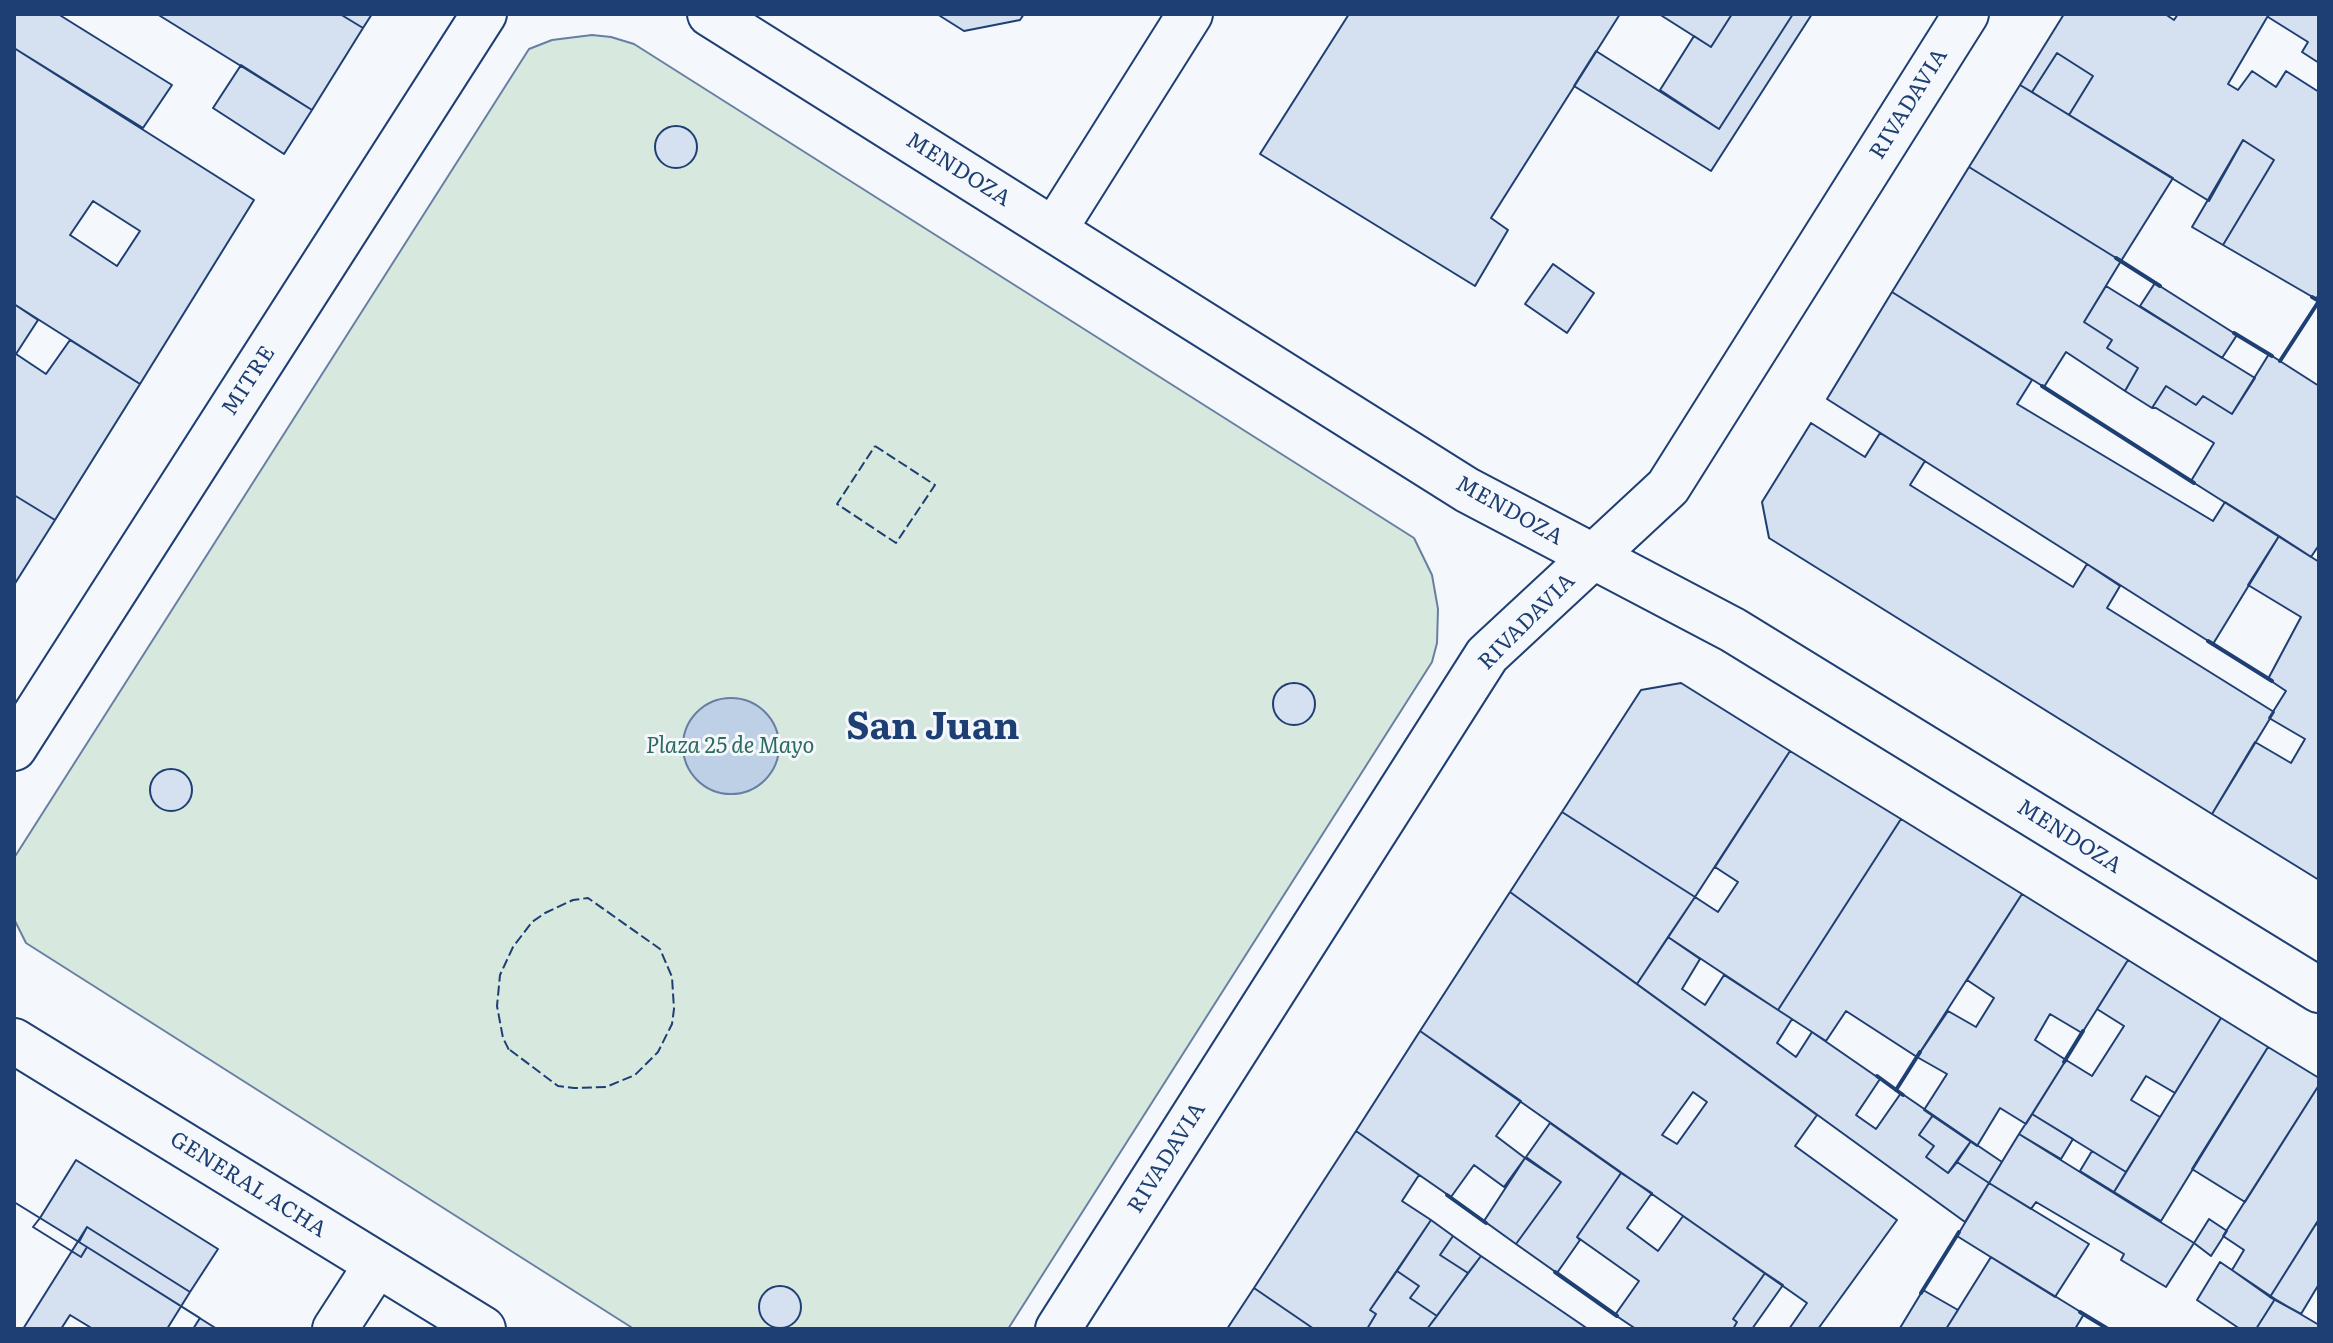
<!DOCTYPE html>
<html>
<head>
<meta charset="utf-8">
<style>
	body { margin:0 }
	#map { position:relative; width:2333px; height:1343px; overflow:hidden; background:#f4f7fb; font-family:Literata,serif }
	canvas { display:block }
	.frame { position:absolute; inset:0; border:16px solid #1d3f73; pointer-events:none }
</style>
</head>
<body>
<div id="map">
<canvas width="2333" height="1343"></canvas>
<div class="frame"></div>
</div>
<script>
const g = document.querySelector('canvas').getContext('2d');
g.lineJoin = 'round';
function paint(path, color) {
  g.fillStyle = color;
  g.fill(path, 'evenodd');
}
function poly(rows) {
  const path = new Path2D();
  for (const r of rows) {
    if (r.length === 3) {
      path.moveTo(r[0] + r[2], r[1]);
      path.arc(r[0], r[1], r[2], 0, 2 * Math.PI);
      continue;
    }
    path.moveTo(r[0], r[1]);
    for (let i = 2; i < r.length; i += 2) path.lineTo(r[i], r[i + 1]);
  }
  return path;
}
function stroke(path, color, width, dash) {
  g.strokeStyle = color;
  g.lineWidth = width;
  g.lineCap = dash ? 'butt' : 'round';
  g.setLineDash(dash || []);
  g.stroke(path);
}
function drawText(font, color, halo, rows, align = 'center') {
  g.font = font + ' Literata,serif';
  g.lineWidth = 6;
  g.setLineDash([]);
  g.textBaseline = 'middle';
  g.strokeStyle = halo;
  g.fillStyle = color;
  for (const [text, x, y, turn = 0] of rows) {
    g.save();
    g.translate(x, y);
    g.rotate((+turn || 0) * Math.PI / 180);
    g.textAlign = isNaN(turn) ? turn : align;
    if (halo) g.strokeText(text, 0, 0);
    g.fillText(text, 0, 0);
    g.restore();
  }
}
const green = poly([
	[592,35,611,37,634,44,1414,538,1432,575,1438,609,1437,643,1432,662,1008,1329,634,1329,26,943,14,919,14,858,529,49,552,40,592,35]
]);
paint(green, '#d7e8df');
stroke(green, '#687fa3', 2);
const water = poly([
	[731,746,48]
]);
paint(water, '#bed0e5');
stroke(water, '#687fa3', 2);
const building = poly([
	[14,14,58,14,172,85,143,128,14,48,14,14],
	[157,14,340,14,363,28,312,110,157,14],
	[340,14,372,14,363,28,340,14],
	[937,14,1024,14,1020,20,964,31,937,14],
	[1349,14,1620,14,1491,218,1508,230,1475,286,1260,154,1349,14],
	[1659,14,1732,14,1711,47,1659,14],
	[1732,14,1793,14,1719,129,1660,90,1694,36,1711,47,1732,14],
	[1793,14,1812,14,1711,171,1574,86,1596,51,1719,129,1793,14],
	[2064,14,2165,14,2174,20,2178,14,2269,14,2228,84,2238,90,2252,71,2276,87,2286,71,2319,92,2319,294,2316,299,2223,245,2274,160,2243,140,2209,201,2069,115,2093,76,2057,53,2032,92,2020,85,2064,14],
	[2269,14,2319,14,2319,63,2302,52,2308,42,2268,17,2269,14],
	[14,48,254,200,140,384,14,304,14,48],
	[93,201,140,231,117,266,70,235,93,201],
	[2057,53,2093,76,2069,115,2032,92,2057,53],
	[241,65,312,110,284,154,213,108,241,65],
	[2020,85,2173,178,2121,261,1969,167,2020,85],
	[676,147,21],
	[2243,140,2274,160,2223,245,2192,227,2243,140],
	[1969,167,2121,261,2084,322,2112,340,2107,348,2138,368,2125,391,2066,352,2044,387,1892,292,1969,167],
	[1553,264,1594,293,1567,333,1525,304,1553,264],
	[2155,283,2237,335,2222,358,2140,306,2155,283],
	[2106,286,2255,378,2232,414,2203,396,2196,405,2166,386,2152,408,2125,391,2138,368,2107,348,2112,340,2084,322,2106,286],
	[1892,292,2032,380,2017,404,2213,521,2225,502,2279,536,2213,644,1827,399,1892,292],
	[14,304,38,320,16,354,46,374,70,340,140,384,55,520,14,495,14,304],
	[2269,354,2319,386,2319,545,2311,557,2191,481,2214,443,2156,408,2152,408,2166,386,2196,405,2203,396,2232,414,2269,354],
	[1811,423,1865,457,1880,433,1925,461,1910,485,2073,587,2087,564,2120,586,2107,608,2274,712,2212,814,1769,538,1762,502,1811,423],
	[14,495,55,520,14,585,14,495],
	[2279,536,2319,562,2319,880,2212,814,2255,742,2291,763,2305,739,2269,718,2286,691,2268,679,2301,617,2248,585,2279,536],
	[1681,683,1790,751,1695,897,1562,812,1641,690,1681,683],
	[1294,704,21],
	[1790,751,1901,819,1778,1010,1668,937,1695,897,1718,912,1738,882,1715,867,1790,751],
	[171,790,21],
	[1562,812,1695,897,1637,984,1510,892,1562,812],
	[1901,819,2022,894,1917,1057,1846,1011,1826,1041,1778,1010,1901,819],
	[1510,892,1817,1115,1795,1146,1897,1220,1818,1329,1789,1329,1807,1303,1420,1031,1510,892],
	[2022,894,2128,960,2082,1033,2050,1014,2035,1040,2066,1060,2026,1124,2000,1108,1977,1146,1924,1110,1947,1074,1917,1057,1948,1011,1976,1027,1994,998,1967,980,2022,894],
	[1668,937,1700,959,1682,989,1705,1005,1724,975,1792,1019,1777,1043,1796,1057,1812,1032,1880,1079,1856,1115,1876,1129,1901,1093,1933,1115,1919,1135,1934,1146,1926,1157,1948,1173,1957,1162,1989,1183,1965,1222,1637,984,1668,937],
	[2128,960,2221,1018,2175,1093,2146,1076,2131,1100,2160,1117,2126,1172,2032,1114,2066,1060,2092,1076,2124,1026,2097,1009,2128,960],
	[2221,1018,2268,1047,2161,1221,2114,1192,2221,1018],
	[1420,1031,1521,1101,1496,1136,1525,1158,1504,1187,1474,1165,1451,1197,1356,1131,1420,1031],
	[2268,1047,2319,1078,2319,1085,2245,1202,2192,1169,2268,1047],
	[2319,1085,2319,1219,2270,1297,2232,1270,2244,1250,2223,1236,2319,1085],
	[1693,1092,1707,1102,1677,1144,1662,1135,1693,1092],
	[2032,1114,2073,1139,2061,1159,2019,1134,2032,1114],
	[1933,1115,1971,1141,1948,1173,1926,1157,1934,1146,1919,1135,1933,1115],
	[1550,1123,1621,1173,1577,1237,1580,1240,1557,1273,1516,1244,1561,1182,1526,1157,1550,1123],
	[1356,1131,1419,1175,1402,1201,1431,1220,1370,1310,1376,1314,1367,1329,1314,1329,1254,1288,1356,1131],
	[2019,1134,2194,1243,2166,1287,2121,1260,2124,1254,2036,1202,2031,1209,1989,1183,2019,1134],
	[1971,1141,2002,1162,1989,1183,1957,1162,1971,1141],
	[2092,1151,2126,1172,2114,1192,2080,1171,2092,1151],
	[1525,1158,1561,1182,1516,1244,1484,1221,1525,1158],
	[76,1160,218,1249,190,1292,87,1227,79,1242,40,1218,76,1160],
	[1621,1173,1652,1193,1627,1228,1658,1251,1683,1216,1765,1273,1733,1319,1737,1322,1733,1329,1636,1329,1615,1315,1639,1281,1577,1237,1621,1173],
	[1989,1183,2089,1244,2055,1297,1957,1236,1989,1183],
	[14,1202,87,1247,217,1329,93,1329,70,1315,61,1329,14,1329,14,1202],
	[14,1202,40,1218,33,1227,81,1257,87,1247,200,1318,193,1329,14,1329,14,1202],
	[40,1218,87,1247,81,1257,33,1227,40,1218],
	[2209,1219,2227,1231,2211,1256,2194,1243,2209,1219],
	[1431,1220,1453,1236,1440,1255,1468,1273,1437,1316,1410,1298,1419,1286,1397,1271,1431,1220],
	[2316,1224,2319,1226,2319,1284,2301,1314,2270,1297,2316,1224],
	[87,1227,190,1292,167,1329,23,1329,87,1227],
	[1453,1236,1481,1256,1468,1273,1440,1255,1453,1236],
	[1481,1256,1588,1329,1427,1329,1481,1256],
	[1991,1257,2084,1314,2075,1329,1946,1329,1991,1257],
	[2220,1262,2275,1299,2256,1329,2240,1329,2197,1300,2220,1262],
	[1397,1271,1419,1286,1410,1298,1437,1316,1427,1329,1367,1329,1376,1314,1370,1310,1397,1271],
	[1765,1273,1783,1285,1752,1329,1733,1329,1737,1322,1733,1319,1765,1273],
	[780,1307,21],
	[1254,1288,1314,1329,1227,1329,1254,1288],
	[1923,1290,1958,1310,1946,1329,1900,1328,1923,1290],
	[2275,1299,2319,1325,2319,1329,2256,1329,2275,1299]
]);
paint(building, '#d5e0f0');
stroke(building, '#1d3f73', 2);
const minor = poly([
	[710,14,1467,490,1733,630,2319,990],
	[1054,230,1190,14],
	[14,748,484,14],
	[14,1041,483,1329],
	[335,1329,377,1264],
	[1058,1329,1487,655,1668,487,1966,14]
]);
stroke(minor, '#1d3f73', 48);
stroke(minor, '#f4f7fb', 44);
stroke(poly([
	[875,446,935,485,896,543,837,504,875,446],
	[510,1050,558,1086,574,1088,606,1087,635,1075,658,1052,672,1024,674,1009,672,977,660,949,588,898,573,900,545,913,532,922,513,947,500,975,497,1006,503,1038,510,1052]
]), '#1d3f73', 2, [10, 4]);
stroke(poly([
	[2116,258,2160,286],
	[2234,333,2272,356],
	[2280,361,2319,301,2312,297],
	[2042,386,2194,483],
	[2208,641,2272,681],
	[2064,1062,2083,1031],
	[1877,1076,1903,1095],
	[1896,1090,1920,1052],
	[1447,1195,1486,1223],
	[1555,1272,1617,1316],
	[1921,1293,1959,1232],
	[2080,1312,2108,1329]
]), '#1d3f73', 4);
drawText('22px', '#1d3f73', '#f4f7fb', [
	["RIVADAVIA",1909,104,-58],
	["MENDOZA",958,170,32],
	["MITRE",249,381,-57],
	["MENDOZA",1509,511,29],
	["RIVADAVIA",1527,622,-45],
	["MENDOZA",2069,837,32],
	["RIVADAVIA",1167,1158,-58],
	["GENERAL ACHA",248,1185,32]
]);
drawText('italic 22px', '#2c6c60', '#f4f7fb', [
	["Plaza 25 de Mayo",730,747]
]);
drawText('bold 38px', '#1d3f73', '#f4f7fb', [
	["San Juan",933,728]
]);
</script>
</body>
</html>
